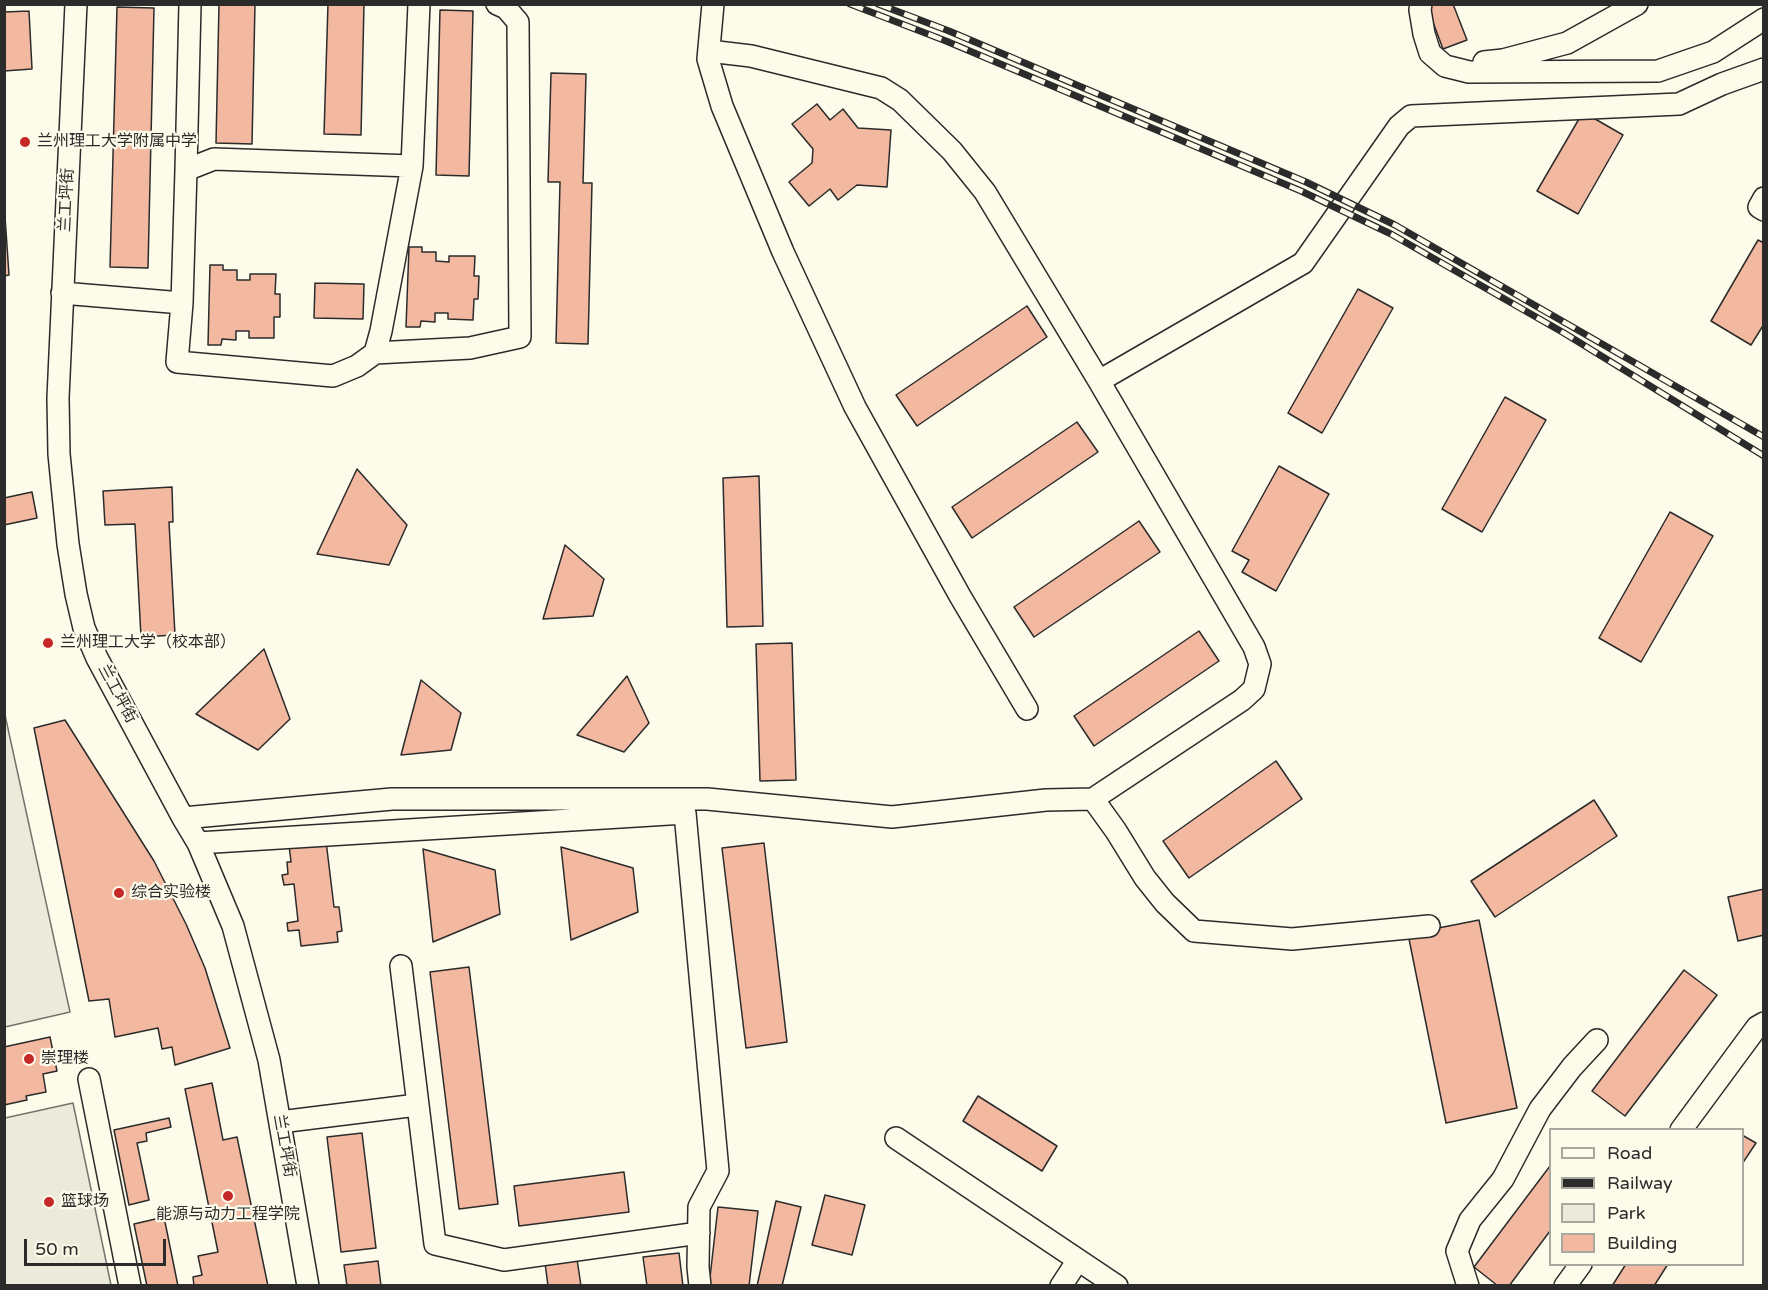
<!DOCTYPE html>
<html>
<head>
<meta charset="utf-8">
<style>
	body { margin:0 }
	#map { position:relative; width:1768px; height:1290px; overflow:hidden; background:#fdfbea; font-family:"Varela Round",sans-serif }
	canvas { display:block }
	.frame { position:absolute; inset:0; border:6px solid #2b2b2b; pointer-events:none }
	.legend { position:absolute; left:1549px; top:1128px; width:195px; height:138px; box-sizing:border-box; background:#fdfbea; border:2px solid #a9a89e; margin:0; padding:8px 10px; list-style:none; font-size:18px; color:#2b2b2b }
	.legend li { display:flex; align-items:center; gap:12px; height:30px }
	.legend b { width:30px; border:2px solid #a9a89e }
	.scale { position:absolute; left:24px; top:1239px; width:142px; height:27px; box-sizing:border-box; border:3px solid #2b2b2b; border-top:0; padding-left:8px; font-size:18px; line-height:21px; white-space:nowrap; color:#2b2b2b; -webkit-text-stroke:4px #fdfbea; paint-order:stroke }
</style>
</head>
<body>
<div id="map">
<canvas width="1768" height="1290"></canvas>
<div class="frame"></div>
<ul class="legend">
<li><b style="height:8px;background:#fdfbea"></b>Road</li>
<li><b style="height:8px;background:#2b2b2b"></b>Railway</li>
<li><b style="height:16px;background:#ecebdb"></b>Park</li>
<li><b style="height:16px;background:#f2b8a0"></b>Building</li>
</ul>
<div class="scale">50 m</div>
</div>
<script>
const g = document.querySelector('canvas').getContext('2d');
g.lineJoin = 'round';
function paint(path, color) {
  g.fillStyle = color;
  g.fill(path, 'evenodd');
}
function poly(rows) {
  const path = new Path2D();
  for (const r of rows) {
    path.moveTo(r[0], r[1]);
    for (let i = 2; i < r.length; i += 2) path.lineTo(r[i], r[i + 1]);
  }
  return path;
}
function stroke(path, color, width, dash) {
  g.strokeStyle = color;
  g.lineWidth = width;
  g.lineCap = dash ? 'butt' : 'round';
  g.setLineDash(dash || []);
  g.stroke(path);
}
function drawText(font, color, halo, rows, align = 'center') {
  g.font = font + ' "Varela Round","Noto Sans SC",sans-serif';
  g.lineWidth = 4.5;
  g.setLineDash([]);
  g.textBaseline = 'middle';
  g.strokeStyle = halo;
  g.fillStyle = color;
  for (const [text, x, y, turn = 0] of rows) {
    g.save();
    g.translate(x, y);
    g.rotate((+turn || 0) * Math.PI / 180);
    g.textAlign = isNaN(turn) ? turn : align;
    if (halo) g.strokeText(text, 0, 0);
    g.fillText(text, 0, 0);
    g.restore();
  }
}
const green = poly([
	[5,715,70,1012,5,1027,4,1027,5,715],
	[73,1103,111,1285,5,1285,5,1118,73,1103]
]);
paint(green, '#ecebdb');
stroke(green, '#74746e', 1.5);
const building = poly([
	[219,4,255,4,252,144,216,143,219,4],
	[328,4,364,4,361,135,324,134,328,4],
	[1431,4,1453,4,1467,40,1443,49,1427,6,1431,4],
	[117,7,154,8,148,268,110,267,117,7],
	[440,10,473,11,469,176,436,175,440,10],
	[29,11,32,69,4,71,4,12,29,11],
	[551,73,586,74,583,183,592,183,588,344,556,343,560,182,548,182,551,73],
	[817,104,830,120,843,109,858,128,891,130,887,187,857,185,838,200,830,189,809,206,789,182,812,163,813,149,792,124,817,104],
	[1583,112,1623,135,1578,214,1537,191,1583,112],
	[4,202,9,275,4,276,4,202],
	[1758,240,1764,243,1764,324,1751,345,1711,321,1758,240],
	[409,247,422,247,422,252,436,252,436,261,449,262,449,256,475,256,474,276,479,276,478,299,474,299,473,320,448,319,448,313,435,313,435,322,421,321,420,327,406,327,409,247],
	[210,265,223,265,223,270,237,270,237,280,250,280,250,274,276,274,275,294,280,294,280,317,274,317,274,338,249,338,249,331,236,331,236,340,222,339,221,345,208,345,210,265],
	[315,283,364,284,363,319,314,318,315,283],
	[1358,289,1393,308,1322,433,1288,413,1358,289],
	[1027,306,1047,337,917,426,896,395,1027,306],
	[1505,397,1546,420,1482,532,1442,509,1505,397],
	[1077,422,1098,452,972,538,952,507,1077,422],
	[1279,466,1329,494,1276,591,1242,572,1249,560,1232,551,1279,466],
	[357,469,407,525,389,565,317,554,357,469],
	[759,476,763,626,727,627,723,478,759,476],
	[172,487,173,522,169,522,175,635,141,637,135,524,105,525,103,491,172,487],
	[32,492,37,518,4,525,4,498,32,492],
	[1670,512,1713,536,1641,662,1599,638,1670,512],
	[1139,521,1160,552,1034,637,1014,607,1139,521],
	[565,545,604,579,593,616,543,619,565,545],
	[1199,631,1219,661,1094,746,1074,716,1199,631],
	[792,643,796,780,760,781,756,644,792,643],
	[264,649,290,719,258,750,196,714,264,649],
	[627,676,649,723,624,752,577,735,627,676],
	[421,680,461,713,451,750,401,755,421,680],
	[65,720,154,861,186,924,205,968,230,1048,175,1065,172,1047,162,1049,158,1028,115,1037,109,999,89,1001,34,728,65,720],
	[1276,761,1302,799,1189,878,1163,841,1276,761],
	[1594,800,1617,836,1495,917,1471,881,1594,800],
	[326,841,334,907,339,907,342,931,337,932,338,942,301,946,299,930,288,931,287,923,298,921,294,884,284,885,282,875,288,874,287,862,291,862,289,845,326,841],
	[764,843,787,1042,746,1048,722,848,764,843],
	[561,847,633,868,638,912,571,940,561,847],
	[423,849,495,870,500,914,433,942,423,849],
	[1764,889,1764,935,1738,941,1728,897,1764,889],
	[1479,920,1517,1108,1446,1123,1408,934,1479,920],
	[469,967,498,1204,459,1209,430,972,469,967],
	[1684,970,1717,995,1625,1116,1592,1091,1684,970],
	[50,1037,57,1071,43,1074,46,1092,26,1096,27,1100,4,1105,4,1047,50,1037],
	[212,1083,223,1140,237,1137,268,1286,194,1286,193,1277,202,1275,198,1256,218,1252,185,1089,212,1083],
	[978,1096,1057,1146,1042,1171,963,1121,978,1096],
	[169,1118,171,1127,146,1133,147,1141,137,1143,149,1200,129,1205,114,1130,169,1118],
	[362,1133,376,1248,341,1252,327,1137,362,1133],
	[1742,1135,1756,1143,1742,1164,1742,1135],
	[1550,1166,1550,1231,1509,1286,1498,1286,1474,1267,1550,1166],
	[624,1172,629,1212,519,1226,514,1186,624,1172],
	[825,1195,865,1205,852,1255,812,1245,825,1195],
	[776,1201,801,1207,782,1286,757,1286,776,1201],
	[718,1207,758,1211,749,1286,709,1286,718,1207],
	[164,1217,178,1286,147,1286,134,1224,164,1217],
	[679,1253,683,1286,647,1286,643,1257,679,1253],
	[577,1259,581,1286,548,1286,545,1263,577,1259],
	[378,1261,381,1286,347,1286,344,1265,378,1261],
	[1626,1264,1668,1264,1654,1286,1612,1286,1626,1264]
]);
paint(building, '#f2b8a0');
stroke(building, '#2b2b2b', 1.5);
const minor = poly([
	[76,4,58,398,59,454,68,544,76,594,84,628,97,658,183,818,198,843,233,926,269,1060,308,1286],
	[713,4,708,59,722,106,783,252,855,407,960,596,1027,709],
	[1421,4,1420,10,1424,34,1430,53,1445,66,1469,72,1658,71,1713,52,1764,19],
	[709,51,751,56,881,88,900,100,952,151,985,192,1099,381,1254,647,1260,664,1254,689,1242,700,1093,799],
	[1484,62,1503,60,1567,43,1637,4],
	[186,170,190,4],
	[1764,198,1759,207,1764,210],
	[62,293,182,303,186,170,214,159,412,166],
	[182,303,177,362,333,376,357,366,375,353,381,331,412,166,419,4],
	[375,353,470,348,520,337,518,22,506,8,497,4],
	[1099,381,1303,263,1399,126,1411,116,1679,104,1722,84,1764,69],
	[183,818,392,799,707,799,892,817,1046,800,1093,799,1116,831,1145,878,1165,903,1194,931,1292,939,1429,926],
	[198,843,685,813,718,1171,699,1207,698,1267,700,1286],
	[401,966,435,1244,504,1260,699,1233],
	[89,1079,130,1286],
	[280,1122,417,1105],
	[1681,1130,1757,1027,1764,1023],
	[896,1138,1117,1286],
	[1061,1286,1078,1260],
	[1468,1286,1457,1251,1470,1220,1503,1179,1540,1109,1572,1067,1597,1040],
	[1565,1286,1581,1264]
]);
stroke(minor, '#2b2b2b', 24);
stroke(minor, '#fdfbea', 21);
const rail = poly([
	[850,4,946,41,1301,191,1391,234,1564,333,1764,456],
	[878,4,949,31,1306,182,1395,225,1764,437]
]);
stroke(rail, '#2b2b2b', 7);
stroke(rail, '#fdfbea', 4.5, [14]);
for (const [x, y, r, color] of [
	[25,142,6,"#c62828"],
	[48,643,6,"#c62828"],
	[119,893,6,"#c62828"],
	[29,1059,6,"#c62828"],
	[228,1196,6,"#c62828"],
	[49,1202,6,"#c62828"]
]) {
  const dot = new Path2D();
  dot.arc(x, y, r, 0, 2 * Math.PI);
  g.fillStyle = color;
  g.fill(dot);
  stroke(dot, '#fdfbea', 2);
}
drawText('16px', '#2b2b2b', '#fdfbea', [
	["兰州理工大学附属中学",37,142],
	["兰州理工大学（校本部）",60,643],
	["综合实验楼",131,893],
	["崇理楼",41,1059],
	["篮球场",61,1202],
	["能源与动力工程学院",228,1215,"center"]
], 'left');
drawText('16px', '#2b2b2b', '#fdfbea', [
	["兰工坪街",67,200,-87],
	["兰工坪街",117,694,62],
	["兰工坪街",284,1146,80]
]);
</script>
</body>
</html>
